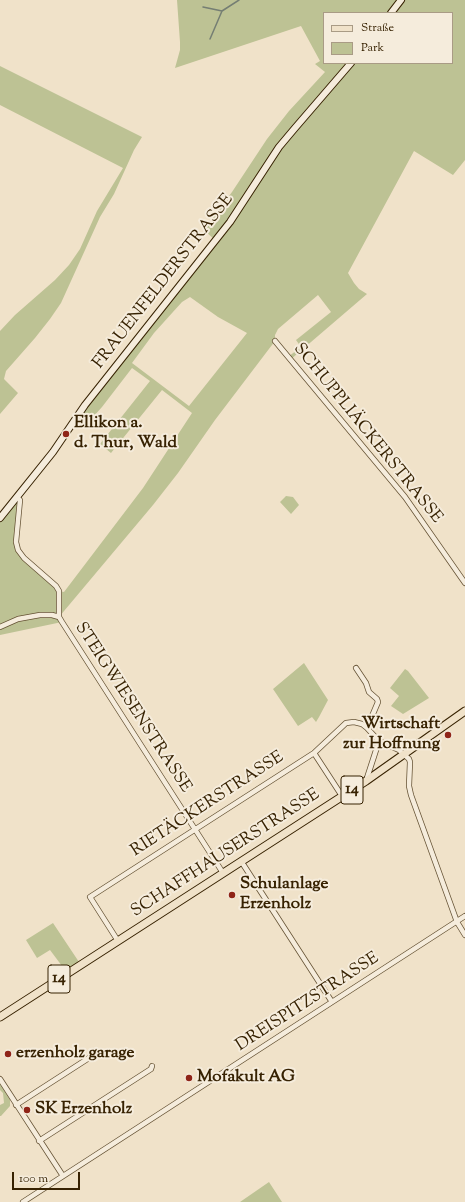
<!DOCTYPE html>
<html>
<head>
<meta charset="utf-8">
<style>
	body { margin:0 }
	#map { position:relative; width:465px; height:1202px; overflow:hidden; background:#f0e2c9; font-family:"Sorts Mill Goudy",serif }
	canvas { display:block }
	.legend { position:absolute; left:323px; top:12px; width:130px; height:52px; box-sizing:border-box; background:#f5ecdc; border:1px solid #a99b85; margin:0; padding:5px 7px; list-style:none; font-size:12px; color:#372202 }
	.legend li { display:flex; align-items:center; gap:8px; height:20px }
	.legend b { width:20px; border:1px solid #a99b85 }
	.scale { position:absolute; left:12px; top:1172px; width:68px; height:18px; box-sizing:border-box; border:2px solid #372202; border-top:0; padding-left:5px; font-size:12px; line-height:14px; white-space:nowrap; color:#372202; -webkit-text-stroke:3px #f5ecdc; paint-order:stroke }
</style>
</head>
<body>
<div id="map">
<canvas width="465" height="1202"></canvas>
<ul class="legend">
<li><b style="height:5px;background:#f0e2c9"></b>Straße</li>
<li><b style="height:11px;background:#bdc294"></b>Park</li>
</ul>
<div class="scale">100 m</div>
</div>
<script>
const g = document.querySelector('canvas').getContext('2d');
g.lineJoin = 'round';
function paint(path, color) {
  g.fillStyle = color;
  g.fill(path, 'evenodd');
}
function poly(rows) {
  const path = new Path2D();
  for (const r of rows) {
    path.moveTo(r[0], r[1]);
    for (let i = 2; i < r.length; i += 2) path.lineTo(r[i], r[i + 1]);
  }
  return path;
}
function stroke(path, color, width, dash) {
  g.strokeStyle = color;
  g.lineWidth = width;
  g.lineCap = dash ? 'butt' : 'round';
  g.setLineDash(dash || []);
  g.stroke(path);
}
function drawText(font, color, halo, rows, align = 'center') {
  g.font = font + ' "Sorts Mill Goudy",serif';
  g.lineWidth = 4;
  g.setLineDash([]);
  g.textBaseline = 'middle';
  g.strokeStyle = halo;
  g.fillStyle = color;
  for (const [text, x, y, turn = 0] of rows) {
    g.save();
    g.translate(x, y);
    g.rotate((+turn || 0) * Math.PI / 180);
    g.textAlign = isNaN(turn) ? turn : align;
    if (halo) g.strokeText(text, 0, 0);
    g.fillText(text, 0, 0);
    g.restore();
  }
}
paint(poly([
	[177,0,465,0,465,160,453,175,414,151,348,273,354,283,359,289,367,294,290,360,288,357,301,347,296,340,331,312,318,295,278,329,275,335,275,341,215,420,178,473,153,505,59,617,62,622,0,635,0,518,19,498,17,526,18,550,59,591,64,592,143,488,192,413,162,390,111,453,100,444,150,381,132,368,102,407,84,427,75,419,216,241,204,230,232,192,267,139,289,111,325,72,315,64,320,61,301,26,175,68,180,50,180,42],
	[324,13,452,13,452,63,324,63],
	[190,297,218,317,247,333,189,406,132,363,154,333,182,302],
	[0,66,142,137,134,150,114,194,100,217,61,303,50,319,35,338,6,371,4,379,18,393,0,414,0,331,15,315,55,280,69,265,80,249,97,211,123,168,0,105],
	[286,496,293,497,299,505,291,514,280,502],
	[304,663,328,700,319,717,316,722,312,717,298,726,273,689],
	[405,669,408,671,429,698,403,714,391,706,399,696,390,688],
	[53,923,79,962,65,970,50,950,37,958,26,940],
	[0,1084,10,1099,10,1106,1,1116,0,1116,0,1105,4,1103,3,1093,0,1090],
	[269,1182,282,1202,240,1202]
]), '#bdc294');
stroke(poly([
	[203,7,222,11],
	[210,39,222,11,239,0]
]), '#757e73', 1.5);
const street = poly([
	[275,341,405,497,465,583],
	[17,497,20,500,16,542,18,550,24,558,56,586,59,591,59,617,62,622,223,873],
	[0,627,18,619,40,615,52,615,59,617],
	[356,668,366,683,369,692,377,699,378,702,367,728],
	[314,753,342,796],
	[366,781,379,741],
	[241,861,332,1002],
	[118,941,90,897,314,753,346,723,354,722,362,724,367,728,379,741,399,750,409,759,410,762,409,786,411,795,457,922,465,935],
	[0,1079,63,1176],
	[16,1105,92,1056],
	[39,1141,151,1069,152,1066],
	[23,1202,465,916]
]);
const secondary = poly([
	[391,13,401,0],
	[0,518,53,452,85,405,230,222,279,147,295,128,351,63]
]);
const primary = poly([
	[0,1017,366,781,465,711]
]);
stroke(street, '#655234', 6);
stroke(secondary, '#372202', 8);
stroke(primary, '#372202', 9);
stroke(street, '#f5ecdc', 4.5);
stroke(secondary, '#f5ecdc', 6);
stroke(primary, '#f0e2c9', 7);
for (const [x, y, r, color] of [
	[66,434,4,"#8f2418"],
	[448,735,4,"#8f2418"],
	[232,895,4,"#8f2418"],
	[8,1054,4,"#8f2418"],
	[189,1078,4,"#8f2418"],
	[27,1110,4,"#8f2418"]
]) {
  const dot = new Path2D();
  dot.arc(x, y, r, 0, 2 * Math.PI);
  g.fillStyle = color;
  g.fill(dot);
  stroke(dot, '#f5ecdc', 1.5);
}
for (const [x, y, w] of [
	[352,790,22],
	[59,979,22]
]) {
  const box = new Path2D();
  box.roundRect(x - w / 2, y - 14, w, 28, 3);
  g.fillStyle = '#f5ecdc';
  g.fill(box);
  stroke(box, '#372202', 1);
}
drawText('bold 16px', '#372202', null, [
	["14",352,790],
	["14",59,979]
]);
drawText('17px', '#372202', '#f5ecdc', [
	["FRAUENFELDERSTRASSE",164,282,-52],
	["SCHUPPLIÄCKERSTRASSE",367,434,51],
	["STEIGWIESENSTRASSE",132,708,57],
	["RIETÄCKERSTRASSE",208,805,-33],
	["SCHAFFHAUSERSTRASSE",226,854,-33],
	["DREISPITZSTRASSE",308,1003,-33]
]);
drawText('bold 17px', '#372202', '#f5ecdc', [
	["Ellikon a.",74,424],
	["d. Thur, Wald",74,444],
	["Wirtschaft",440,725,"right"],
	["zur Hoffnung",440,745,"right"],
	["Schulanlage",240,885],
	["Erzenholz",240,905],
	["erzenholz garage",16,1054],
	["Mofakult AG",197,1078],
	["SK Erzenholz",35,1110]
], 'left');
</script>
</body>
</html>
